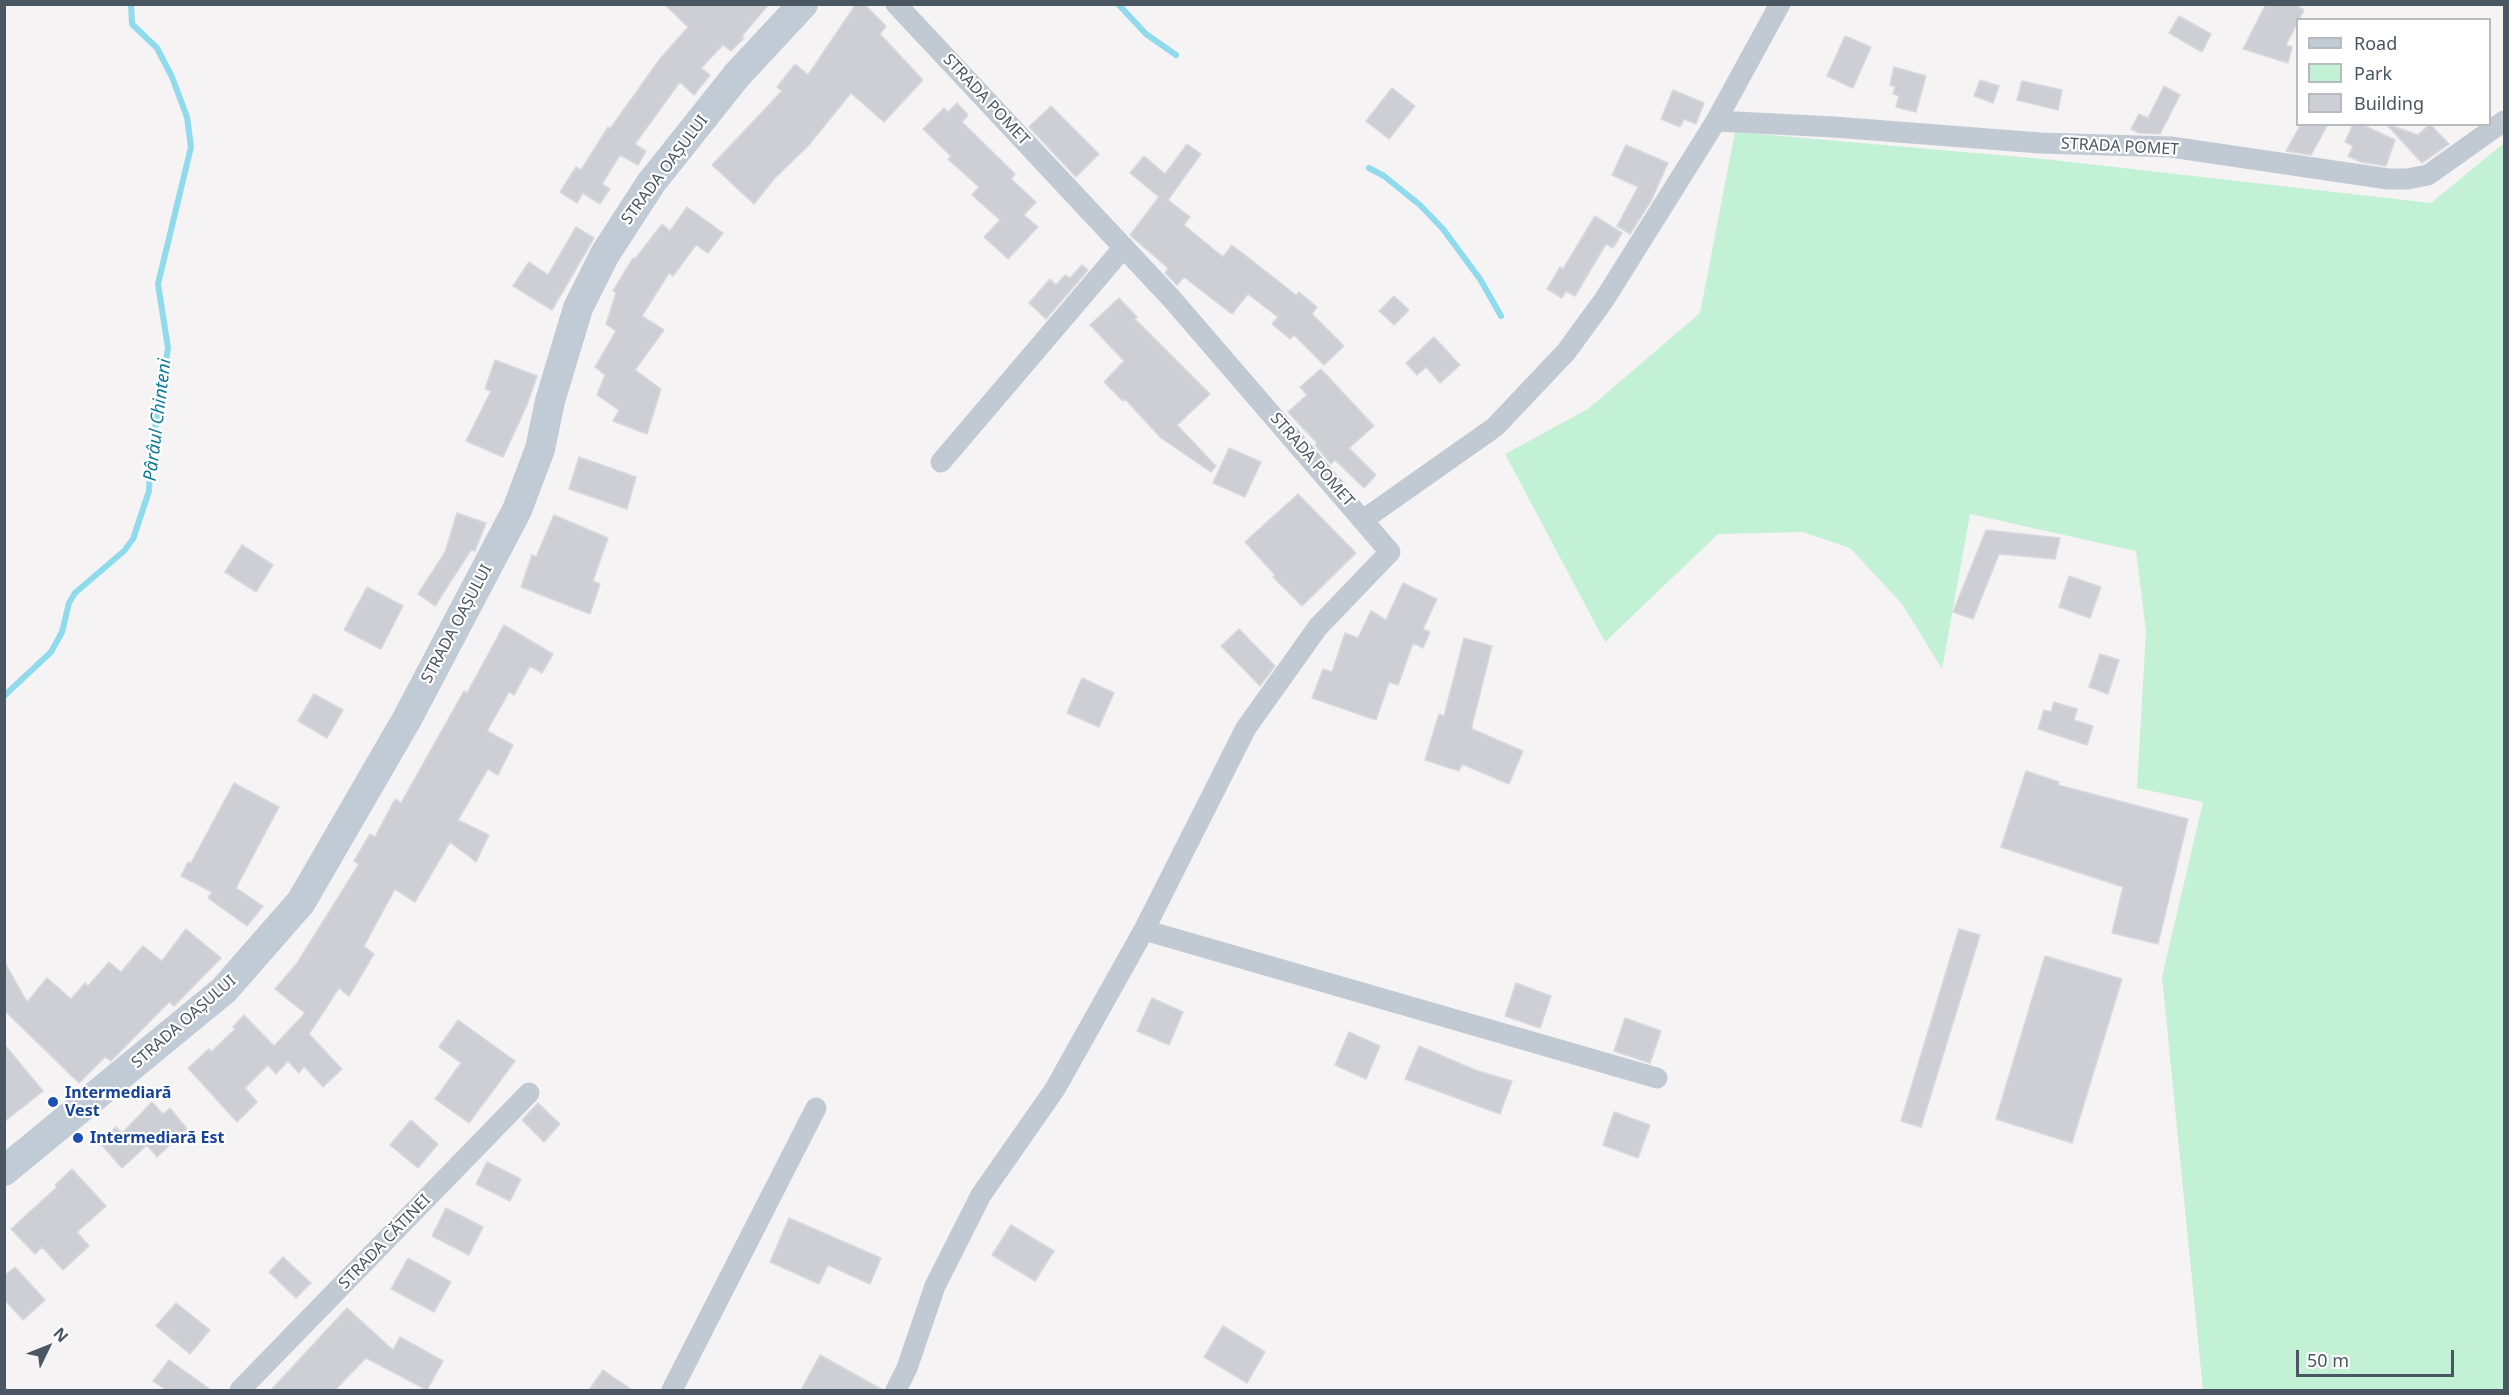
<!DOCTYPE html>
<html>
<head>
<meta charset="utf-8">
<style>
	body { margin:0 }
	#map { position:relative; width:2509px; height:1395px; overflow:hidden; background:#f5f3f3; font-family:"Noto Sans",sans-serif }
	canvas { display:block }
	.frame { position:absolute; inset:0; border:6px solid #4a5661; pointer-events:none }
	.legend { position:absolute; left:2296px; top:18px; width:195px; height:108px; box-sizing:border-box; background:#fff; border:2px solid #b7bbc0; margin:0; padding:8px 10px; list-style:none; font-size:18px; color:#4a5661 }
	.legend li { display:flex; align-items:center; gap:12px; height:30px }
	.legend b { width:30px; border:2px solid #b7bbc0 }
	.north { position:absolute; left:18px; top:1317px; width:60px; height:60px; -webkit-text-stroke:4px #fff; paint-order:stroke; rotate:47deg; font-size:16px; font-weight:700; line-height:24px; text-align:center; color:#4a5661 }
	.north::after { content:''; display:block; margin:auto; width:21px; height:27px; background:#4a5661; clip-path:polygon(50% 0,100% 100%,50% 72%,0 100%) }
	.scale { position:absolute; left:2296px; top:1350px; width:158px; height:27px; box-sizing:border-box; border:3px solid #4a5661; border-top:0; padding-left:8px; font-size:18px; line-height:21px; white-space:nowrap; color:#4a5661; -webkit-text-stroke:4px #fff; paint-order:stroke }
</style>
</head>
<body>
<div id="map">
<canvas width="2509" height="1395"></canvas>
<div class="frame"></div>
<ul class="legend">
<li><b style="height:8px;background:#c1cbd6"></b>Road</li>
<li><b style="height:16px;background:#c3f1d5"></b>Park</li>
<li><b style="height:16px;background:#cdcfd5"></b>Building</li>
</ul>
<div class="north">N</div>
<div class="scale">50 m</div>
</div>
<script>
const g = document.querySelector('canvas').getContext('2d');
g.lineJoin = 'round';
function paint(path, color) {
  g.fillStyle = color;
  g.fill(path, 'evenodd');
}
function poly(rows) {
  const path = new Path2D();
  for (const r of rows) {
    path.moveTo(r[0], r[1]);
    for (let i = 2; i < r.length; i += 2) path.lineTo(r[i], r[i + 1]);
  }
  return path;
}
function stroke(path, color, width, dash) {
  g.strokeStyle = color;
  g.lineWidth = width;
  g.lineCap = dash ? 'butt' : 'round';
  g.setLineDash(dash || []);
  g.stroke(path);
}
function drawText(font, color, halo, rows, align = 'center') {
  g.font = font + ' "Noto Sans",sans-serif';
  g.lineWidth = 4.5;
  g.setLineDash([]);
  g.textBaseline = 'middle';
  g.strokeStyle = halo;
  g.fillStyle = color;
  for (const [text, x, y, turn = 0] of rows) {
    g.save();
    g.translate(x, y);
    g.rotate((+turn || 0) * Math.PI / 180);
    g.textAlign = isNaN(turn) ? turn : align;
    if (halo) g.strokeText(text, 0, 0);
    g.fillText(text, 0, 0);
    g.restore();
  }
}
paint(poly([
	[1735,132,2044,159,2431,203,2504,143,2504,1390,2203,1390,2162,977,2203,802,2137,788,2146,631,2136,551,1970,514,1942,669,1902,604,1850,548,1803,532,1718,534,1605,642,1505,454,1588,409,1700,313]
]), '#c3f1d5');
stroke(poly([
	[1118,4,1146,34,1176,55],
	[1369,168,1384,176,1420,205,1443,229,1480,279,1501,316],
	[4,696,51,652,62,632,69,603,75,593,124,551,133,539,149,491,151,453,168,348,158,284,191,147,187,117,172,77,157,48,132,24,131,4]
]), '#90daee', 6);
const building = poly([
	[664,4,769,4,742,36,744,38,731,51,723,45,701,68,710,75,694,95,680,82,635,144,646,151,638,165,620,155,602,184,610,189,600,204,583,193,577,203,560,192,576,167,581,170,608,127,610,129,659,60,688,27,664,4],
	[856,4,864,4,886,26,880,34,923,80,884,122,851,93,808,146,774,179,754,204,712,165,782,91,777,87,795,64,808,75,856,4],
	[2266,4,2294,4,2304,10,2286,45,2292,47,2288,63,2243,49,2266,4],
	[2179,16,2211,34,2202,52,2169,33,2179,16],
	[1845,36,1871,47,1853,88,1827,76,1845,36],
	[1894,67,1926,76,1916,112,1896,107,1899,96,1893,94,1895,87,1890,85,1894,67],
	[1980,80,1999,86,1993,103,1974,96,1980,80],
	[2022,81,2062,90,2058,110,2017,100,2022,81],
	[2164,86,2180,95,2160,134,2139,133,2131,129,2139,114,2148,118,2164,86],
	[1392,88,1415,106,1389,139,1366,121,1392,88],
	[1673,90,1704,103,1696,124,1684,119,1680,127,1661,119,1673,90],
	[957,103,968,115,962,122,1015,174,1011,179,1036,202,1024,215,1038,227,1008,259,984,237,1000,220,972,195,979,187,948,159,951,156,923,129,944,108,948,112,957,103],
	[1051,106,1099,154,1076,177,1029,127,1051,106],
	[2301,124,2328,124,2311,155,2286,151,2301,124],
	[2353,124,2361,124,2395,140,2386,166,2361,162,2348,156,2353,146,2345,142,2353,124],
	[2386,124,2418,135,2430,124,2449,144,2422,163,2386,124],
	[1187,144,1201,154,1168,200,1190,217,1184,225,1223,257,1232,245,1296,295,1299,292,1317,307,1312,314,1344,346,1324,365,1294,335,1290,339,1272,324,1278,317,1248,294,1232,314,1184,277,1177,285,1165,273,1168,268,1130,235,1159,197,1130,173,1144,156,1165,174,1187,144],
	[1626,145,1668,163,1651,201,1630,234,1617,226,1638,187,1612,175,1626,145],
	[687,207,723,233,708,253,696,245,673,276,669,273,642,316,664,330,635,370,661,389,647,434,613,421,619,410,597,395,605,375,595,367,616,331,606,324,616,293,613,291,633,258,635,259,662,224,670,231,687,207],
	[1595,216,1622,233,1613,248,1606,244,1575,296,1566,291,1562,298,1547,289,1560,267,1563,269,1595,216],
	[576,227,594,238,552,310,513,286,529,262,548,275,576,227],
	[1082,265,1088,270,1046,319,1029,303,1050,279,1056,285,1065,275,1070,278,1082,265],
	[1394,296,1409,310,1394,325,1379,311,1394,296],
	[1119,298,1137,317,1135,319,1210,394,1177,425,1216,466,1211,472,1161,438,1125,399,1123,401,1104,382,1124,361,1090,325,1119,298],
	[1434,337,1460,365,1440,383,1426,367,1417,375,1406,363,1434,337],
	[495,360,537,376,527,405,503,457,466,441,491,391,485,389,495,360],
	[1321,369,1374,426,1349,448,1376,475,1364,488,1335,460,1331,464,1315,445,1317,443,1288,412,1307,395,1300,387,1321,369],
	[1229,448,1261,462,1245,497,1213,483,1229,448],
	[579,457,636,477,627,509,569,489,579,457],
	[1298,494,1356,553,1302,606,1273,577,1275,575,1245,542,1298,494],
	[457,513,486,523,475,551,471,550,435,606,418,594,445,552,457,513],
	[554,515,608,538,593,581,600,584,590,614,521,587,532,555,536,557,554,515],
	[1986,530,2060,538,2055,559,1999,554,1973,619,1953,612,1986,530],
	[242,545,273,565,256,592,225,572,242,545],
	[2069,576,2101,587,2090,618,2059,607,2069,576],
	[1403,583,1437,599,1423,629,1430,632,1423,648,1413,643,1398,685,1389,682,1376,720,1312,698,1323,669,1332,672,1345,633,1358,638,1371,611,1386,620,1403,583],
	[367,587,403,606,381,649,344,630,367,587],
	[504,625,553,654,542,673,530,666,514,695,509,692,487,731,513,745,498,775,488,769,458,820,489,835,476,862,450,842,415,902,395,889,364,946,374,954,349,996,339,988,309,1034,342,1069,323,1087,304,1066,299,1073,288,1061,276,1074,268,1065,245,1088,257,1102,237,1122,188,1068,209,1049,211,1052,235,1029,233,1027,244,1015,274,1046,305,1013,275,989,297,963,359,864,354,861,370,834,375,837,395,799,401,803,464,691,467,693,504,625],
	[1239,629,1275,666,1260,686,1221,646,1239,629],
	[1464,638,1492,646,1472,725,1472,729,1523,751,1509,784,1462,764,1459,771,1425,760,1439,714,1444,716,1464,638],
	[2100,654,2119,660,2108,694,2089,687,2100,654],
	[1082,678,1114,693,1099,727,1067,713,1082,678],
	[314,694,343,710,327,738,298,721,314,694],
	[2054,702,2077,709,2074,720,2093,726,2087,745,2038,729,2044,710,2051,712,2054,702],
	[2026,771,2059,782,2058,785,2188,819,2158,944,2112,933,2123,887,2001,847,2026,771],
	[234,783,279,807,236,888,263,906,247,926,208,898,212,892,181,876,188,862,191,863,234,783],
	[186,929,221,958,174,1006,169,1002,111,1061,105,1057,79,1083,4,1010,4,961,27,1002,47,978,71,999,85,983,88,986,109,962,121,972,143,946,162,961,186,929],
	[1959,929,1980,935,1921,1127,1901,1121,1959,929],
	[2045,956,2122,979,2072,1143,1996,1119,2045,956],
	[1516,983,1551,996,1540,1028,1505,1016,1516,983],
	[1152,998,1183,1012,1169,1045,1137,1031,1152,998],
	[1625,1018,1661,1031,1650,1063,1614,1051,1625,1018],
	[458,1020,515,1061,469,1123,435,1099,461,1063,439,1047,458,1020],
	[1349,1032,1380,1046,1366,1079,1335,1065,1349,1032],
	[4,1044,43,1091,4,1122,4,1044],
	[1419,1046,1475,1070,1512,1081,1500,1114,1405,1079,1419,1046],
	[152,1102,163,1114,170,1108,187,1129,157,1157,147,1145,122,1168,99,1142,116,1127,122,1133,152,1102],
	[538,1103,560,1124,544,1142,522,1120,538,1103],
	[1614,1112,1650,1125,1638,1158,1603,1145,1614,1112],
	[411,1120,438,1144,418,1168,390,1145,411,1120],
	[487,1162,521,1179,510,1201,476,1184,487,1162],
	[72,1169,106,1206,77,1232,89,1246,63,1270,42,1247,35,1254,11,1229,57,1187,55,1185,72,1169],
	[446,1208,483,1227,469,1255,432,1236,446,1208],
	[789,1218,881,1258,870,1284,828,1265,819,1284,770,1262,789,1218],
	[1011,1225,1054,1251,1035,1281,992,1255,1011,1225],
	[283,1257,311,1283,296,1298,269,1272,283,1257],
	[408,1258,451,1282,434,1312,391,1289,408,1258],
	[15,1267,45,1300,23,1320,4,1299,4,1276,15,1267],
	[176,1303,210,1330,190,1354,156,1326,176,1303],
	[347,1308,393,1350,400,1337,443,1361,427,1390,366,1358,335,1390,271,1390,347,1308],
	[1223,1326,1265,1352,1247,1383,1204,1357,1223,1326],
	[820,1355,883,1390,801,1390,820,1355],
	[169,1360,211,1390,166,1390,153,1381,169,1360],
	[603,1370,632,1390,589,1390,603,1370]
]);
paint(building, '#cdcfd5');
stroke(building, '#d7d9de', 1.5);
stroke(poly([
	[1716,121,1834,127,2040,143,2171,147,2388,179,2407,179,2428,175,2504,121],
	[941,462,1124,247],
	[1363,520,1495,427,1566,352,1604,300,1716,121,1780,4],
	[1144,930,1657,1078],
	[240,1390,529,1093],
	[672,1390,816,1108],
	[896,1390,907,1368,935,1286,981,1195,1055,1089,1144,930,1246,728,1318,627,1390,552,1171,298,896,4]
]), '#c1cad2', 21);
stroke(poly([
	[4,1171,224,990,301,902,407,719,517,510,540,449,550,401,578,308,605,254,651,183,737,75,803,4]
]), '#c1cbd6', 30);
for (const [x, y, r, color] of [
	[53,1102,6,"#1a4fb4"],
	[78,1138,6,"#1a4fb4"]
]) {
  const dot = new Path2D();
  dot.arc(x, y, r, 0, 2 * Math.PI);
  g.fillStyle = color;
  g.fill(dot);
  stroke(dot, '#fff', 2);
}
drawText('16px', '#4a5661', '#fff', [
	["STRADA POMET",986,100,47],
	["STRADA POMET",2120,147,3],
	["STRADA OAȘULUI",665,170,-53],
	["STRADA POMET",1312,460,49],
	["STRADA OAȘULUI",457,624,-62],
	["STRADA OAȘULUI",184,1022,-41],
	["STRADA CĂTINEI",385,1242,-46]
]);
drawText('bold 16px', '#164399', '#fff', [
	["Intermediară",65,1093],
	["Vest",65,1111],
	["Intermediară Est",90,1138]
], 'left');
drawText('italic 18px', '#0c7c9b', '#fff', [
	["Pârâul Chinteni",158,420,-83]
]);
</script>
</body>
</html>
